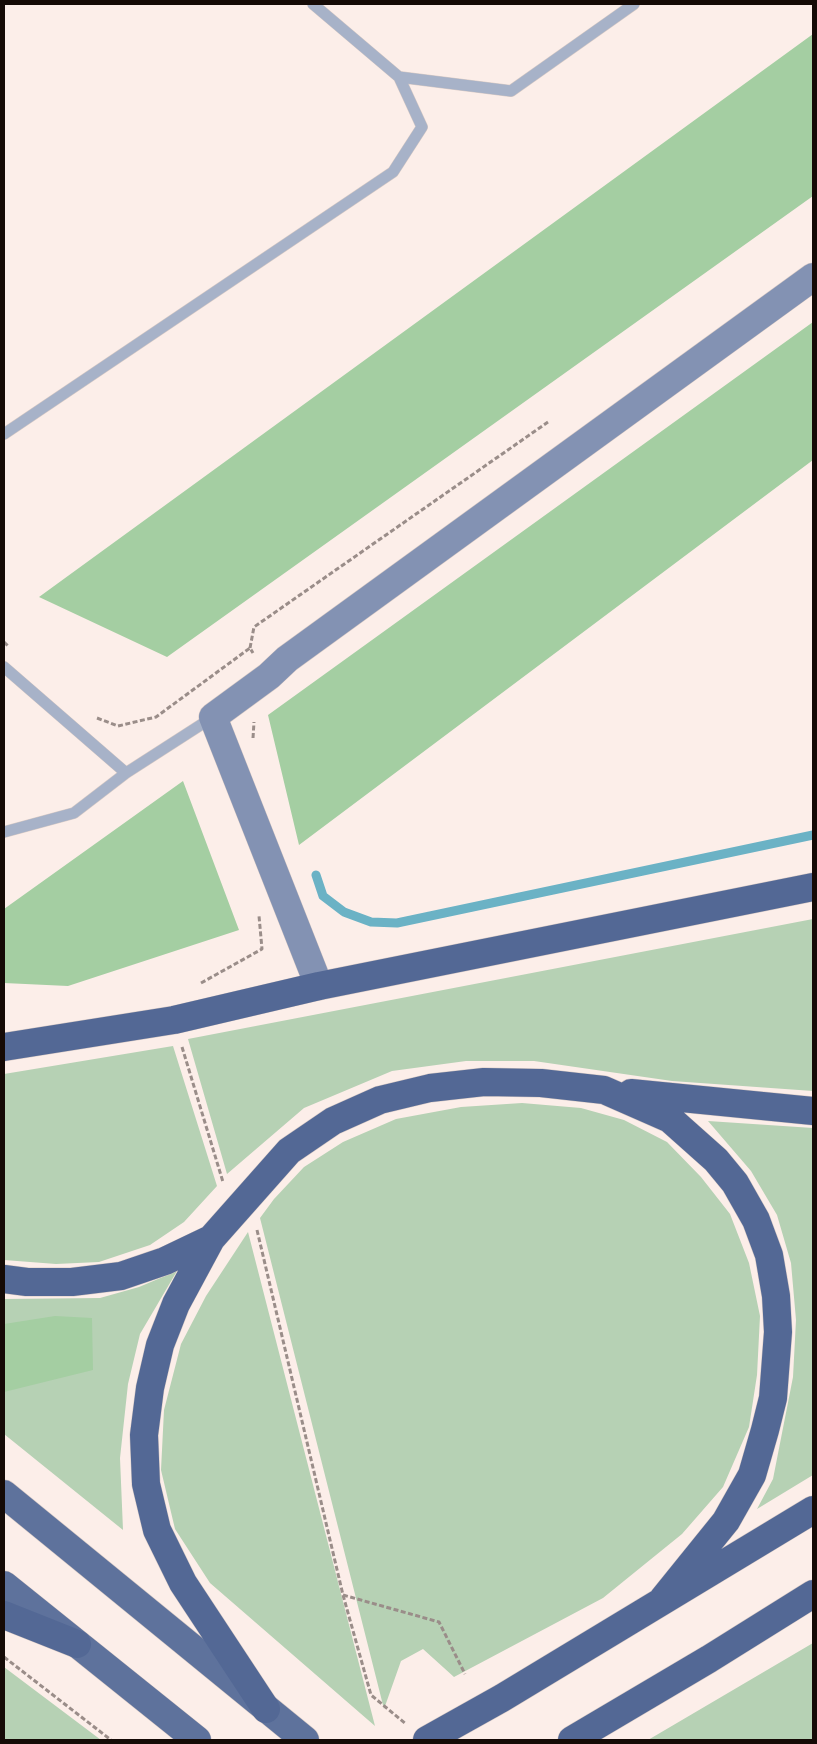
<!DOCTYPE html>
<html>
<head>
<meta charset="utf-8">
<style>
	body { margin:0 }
	#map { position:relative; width:817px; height:1744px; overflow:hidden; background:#fceee9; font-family:Barlow,sans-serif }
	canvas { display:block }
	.frame { position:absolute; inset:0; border:5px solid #150a06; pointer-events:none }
</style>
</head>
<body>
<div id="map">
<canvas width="817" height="1744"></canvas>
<div class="frame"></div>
</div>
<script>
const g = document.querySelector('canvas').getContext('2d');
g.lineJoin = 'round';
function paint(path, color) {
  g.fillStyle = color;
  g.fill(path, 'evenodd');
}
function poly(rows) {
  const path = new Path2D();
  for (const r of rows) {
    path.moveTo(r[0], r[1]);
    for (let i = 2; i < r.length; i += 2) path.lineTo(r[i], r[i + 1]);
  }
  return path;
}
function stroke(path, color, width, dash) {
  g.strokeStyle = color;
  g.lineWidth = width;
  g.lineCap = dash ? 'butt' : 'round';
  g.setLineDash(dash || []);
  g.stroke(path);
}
paint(poly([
	[813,919,813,1091,672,1081,534,1061,466,1061,392,1071,304,1108,227,1174,188,1039],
	[173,1046,217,1186,184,1222,150,1245,99,1262,56,1264,4,1260,4,1074],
	[522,1103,581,1108,624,1120,667,1142,701,1177,730,1214,749,1263,760,1316,757,1375,749,1427,723,1487,682,1534,603,1598,454,1677,423,1649,401,1661,384,1709,260,1218,274,1199,304,1167,343,1142,396,1119,461,1107],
	[708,1121,813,1128,813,1475,757,1509,773,1479,793,1377,796,1320,791,1263,777,1215,751,1171],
	[248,1232,375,1726,210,1583,175,1529,161,1470,164,1410,181,1344,206,1296],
	[177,1271,140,1334,128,1384,120,1458,123,1530,4,1434,4,1299,100,1298,139,1287],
	[813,1643,813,1740,648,1740],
	[4,1667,101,1740,4,1740]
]), '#b6d1b4');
paint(poly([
	[813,34,813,196,167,657,39,597],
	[813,322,813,460,299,845,268,715],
	[183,781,239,930,68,986,4,983,4,909],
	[55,1316,92,1318,93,1370,4,1392,4,1324]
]), '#a4cea2');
stroke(poly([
	[316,875,323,896,344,912,371,922,397,923,813,835]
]), '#6bb2c5', 9);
const service = poly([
	[313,4,399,77,511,91,634,4],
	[4,434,393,172,422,127,399,77],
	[4,667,126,773],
	[4,832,74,813,126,773,213,717]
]);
const secondary = poly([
	[319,986,213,717,269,676,287,659,813,277]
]);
const trunk = poly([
	[4,1494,305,1740],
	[4,1585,197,1740]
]);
const motorway = poly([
	[4,1047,174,1020,319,986,813,887],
	[631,1093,813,1111],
	[4,1279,27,1282,72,1282,121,1276,165,1261,211,1239],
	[4,1615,77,1644],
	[266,1709,183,1583,157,1530,146,1484,144,1435,150,1388,160,1345,176,1304,211,1239,289,1151,333,1121,380,1100,430,1088,484,1082,541,1083,604,1090,670,1119,716,1160,735,1183,756,1220,769,1255,776,1296,778,1332,773,1398,765,1430,752,1475,726,1521,663,1599],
	[427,1740,502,1698,813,1510],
	[572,1740,709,1659,813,1594]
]);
stroke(service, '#d7cac5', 12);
stroke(secondary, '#d7cac5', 29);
stroke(trunk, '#d7cac5', 29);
stroke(motorway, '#d7cac5', 29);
stroke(poly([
	[4,642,9,647],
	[250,648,254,627,548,422],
	[97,718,118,726,156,717,250,648,253,653],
	[253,738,254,722],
	[201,983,262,949,259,916],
	[182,1047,223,1182],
	[257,1230,343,1595,371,1695,406,1724],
	[343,1595,439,1622,465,1674],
	[4,1657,111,1740]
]), '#9a8d89', 3, [5, 2.5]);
stroke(service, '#a7b2c8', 11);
stroke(secondary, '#8392b3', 28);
stroke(trunk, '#5e729c', 28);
stroke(motorway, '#536895', 28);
</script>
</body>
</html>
